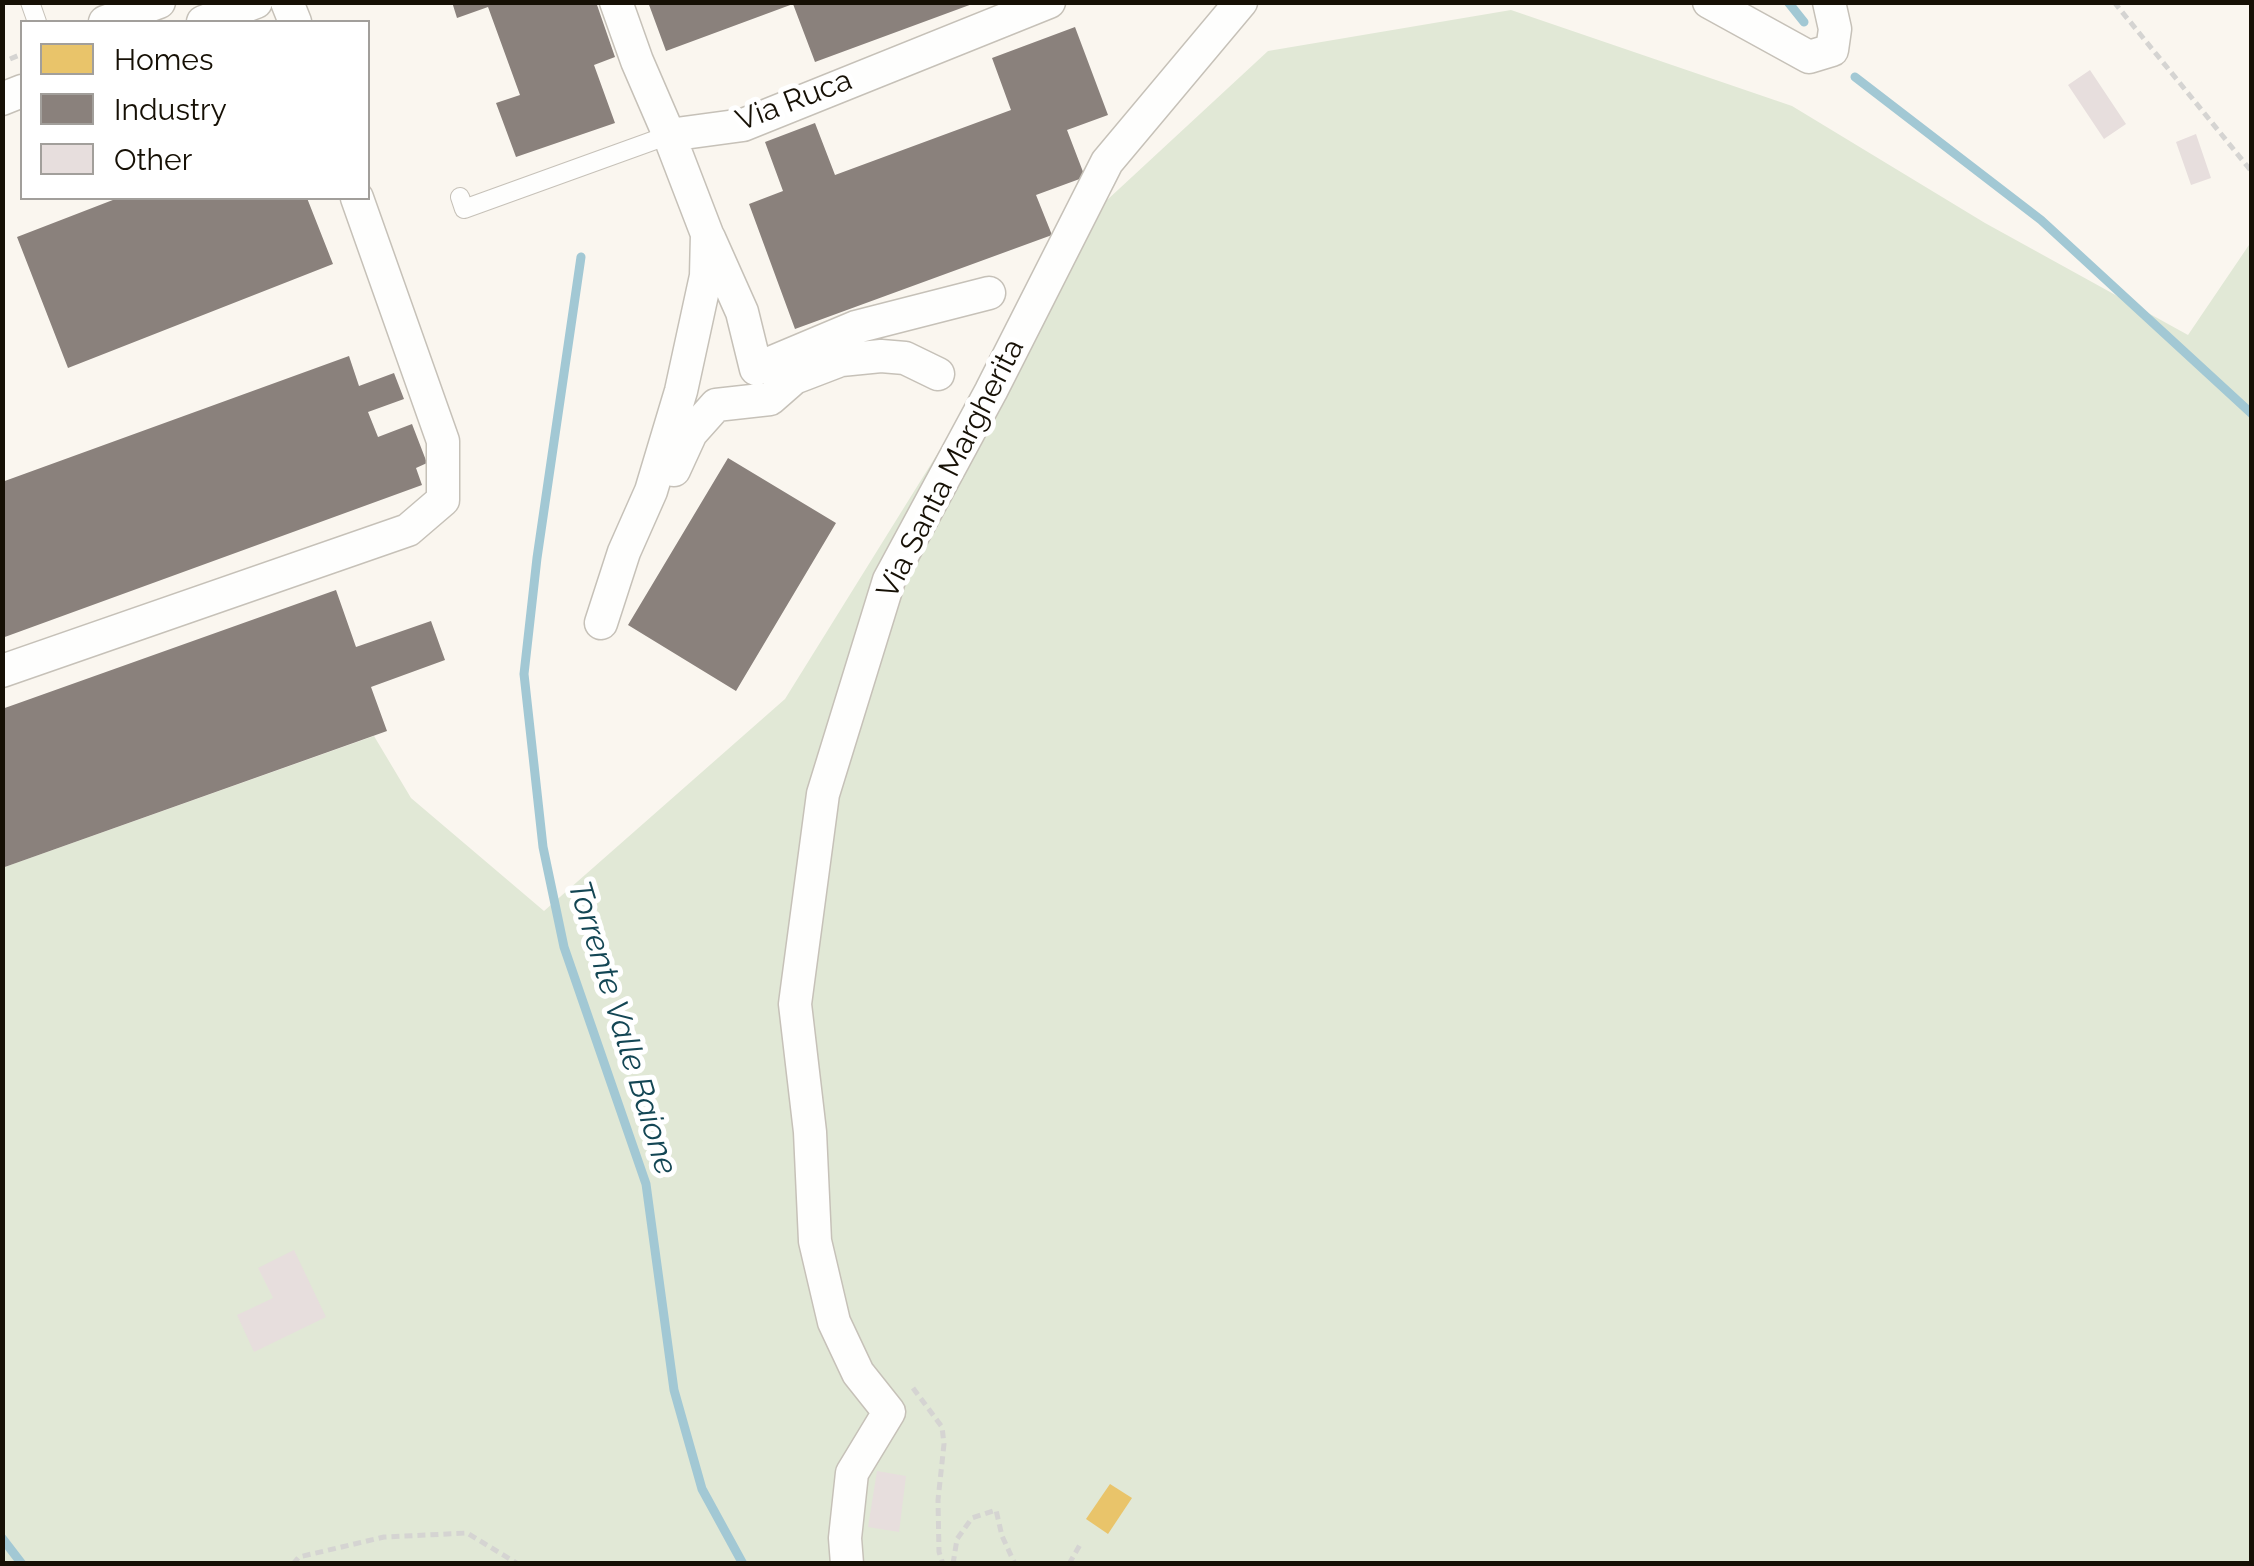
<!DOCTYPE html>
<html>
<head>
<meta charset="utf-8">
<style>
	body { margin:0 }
	#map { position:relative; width:2254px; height:1566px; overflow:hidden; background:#faf6ef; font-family:Raleway,sans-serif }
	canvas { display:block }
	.frame { position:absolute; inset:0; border:5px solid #161005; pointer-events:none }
	.legend { position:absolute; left:20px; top:20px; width:350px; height:180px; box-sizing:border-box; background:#fff; border:2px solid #a29f9b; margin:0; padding:12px 18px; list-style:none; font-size:30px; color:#161005 }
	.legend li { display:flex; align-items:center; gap:20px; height:50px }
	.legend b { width:50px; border:2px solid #a29f9b }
</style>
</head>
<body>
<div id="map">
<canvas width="2254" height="1566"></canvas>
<div class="frame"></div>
<ul class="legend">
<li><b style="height:28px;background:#e9c46a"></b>Homes</li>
<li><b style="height:28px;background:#8a817c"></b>Industry</li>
<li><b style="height:28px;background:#e7dedd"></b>Other</li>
</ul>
</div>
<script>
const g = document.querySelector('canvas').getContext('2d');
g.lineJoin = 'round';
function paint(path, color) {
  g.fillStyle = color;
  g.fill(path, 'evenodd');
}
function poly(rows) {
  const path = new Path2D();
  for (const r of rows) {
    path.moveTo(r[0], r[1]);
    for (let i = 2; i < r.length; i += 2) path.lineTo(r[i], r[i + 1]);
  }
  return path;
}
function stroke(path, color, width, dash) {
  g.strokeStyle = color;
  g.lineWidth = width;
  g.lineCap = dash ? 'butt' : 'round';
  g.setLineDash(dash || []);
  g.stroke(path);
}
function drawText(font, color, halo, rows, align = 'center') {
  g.font = font + ' Raleway,sans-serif';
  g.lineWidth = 10;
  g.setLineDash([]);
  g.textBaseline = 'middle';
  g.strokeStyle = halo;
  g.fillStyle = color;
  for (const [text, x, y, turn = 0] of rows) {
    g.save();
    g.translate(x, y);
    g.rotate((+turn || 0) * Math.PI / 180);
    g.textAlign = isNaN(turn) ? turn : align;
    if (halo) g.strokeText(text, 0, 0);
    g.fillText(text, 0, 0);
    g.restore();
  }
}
paint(poly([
	[1511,10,1792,106,1985,223,2188,335,2251,242,2251,1563,3,1563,2,868,374,736,411,798,544,911,785,699,1079,226,1268,51]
]), '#e1e8d6');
paint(poly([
	[1110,1484,1132,1498,1108,1534,1086,1519]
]), '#e9c46a');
paint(poly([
	[452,2,596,2,615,57,594,65,615,123,516,157,496,103,520,95,488,7,457,18],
	[648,2,975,2,975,3,815,62,793,4,666,51],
	[1075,27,1108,115,1067,130,1085,177,1036,195,1052,235,795,329,749,204,783,191,765,142,815,123,835,175,1011,110,992,58],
	[118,198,307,198,333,264,68,368,17,237],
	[349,356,359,386,394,373,404,399,368,412,378,437,412,424,427,463,416,468,422,485,2,638,2,482],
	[728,458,836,523,736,691,628,625],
	[336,590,356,647,431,621,445,660,371,687,387,731,2,868,2,709]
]), '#8a817c');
stroke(poly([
	[1788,2,1804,22],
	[1855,77,2041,220,2252,414],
	[581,257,537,558,524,674,543,847,564,947,646,1184,674,1390,702,1489,743,1564],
	[2,1538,22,1564]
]), '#a2c8d4', 9);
paint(poly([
	[2090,70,2126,124,2104,139,2068,85],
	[2196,134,2211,178,2191,185,2176,142],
	[294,1250,326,1317,254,1352,237,1315,273,1298,258,1268],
	[877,1471,906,1476,899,1532,868,1527]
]), '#e7dedd');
const service = poly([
	[30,2,37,22],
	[460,197,464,209,669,135]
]);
const minor = poly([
	[287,2,295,22],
	[616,2,637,61,669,135,743,125,1049,2],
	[1709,2,1809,57,1832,50,1835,29,1829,2],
	[105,22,159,2],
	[203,22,256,2],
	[2,99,22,91],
	[709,238,742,312,756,369,856,327,989,293],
	[674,470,691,433,716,405,770,399,794,378,841,360,881,356,905,358,938,374],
	[601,623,624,552,651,491,681,391,706,276,707,234,669,135],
	[2,671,408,530,443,500,443,441,357,198],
	[847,1564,845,1538,852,1473,889,1412,858,1373,834,1322,815,1241,810,1132,795,1004,823,794,889,580,991,391,1107,162,1241,2]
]);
stroke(service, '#c6c1b8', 20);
stroke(minor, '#c6c1b8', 35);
stroke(poly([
	[2114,2,2252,172],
	[10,59,22,54],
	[913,1388,942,1427,944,1444,938,1500,939,1552,943,1564],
	[293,1564,299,1557,384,1537,467,1533,518,1564],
	[953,1564,957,1539,972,1518,996,1510,1002,1536,1015,1564],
	[1069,1564,1081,1543]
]), '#d5d4d2', 5, [8, 5]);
stroke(service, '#fefefd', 18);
stroke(minor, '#fefefd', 32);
drawText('30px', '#161005', '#fff', [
	["Via Ruca",794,101,-21],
	["Via Santa Margherita",951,469,-63]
]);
drawText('italic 32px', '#134654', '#fff', [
	["Torrente Valle Baione",622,1028,73]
]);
</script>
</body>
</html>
